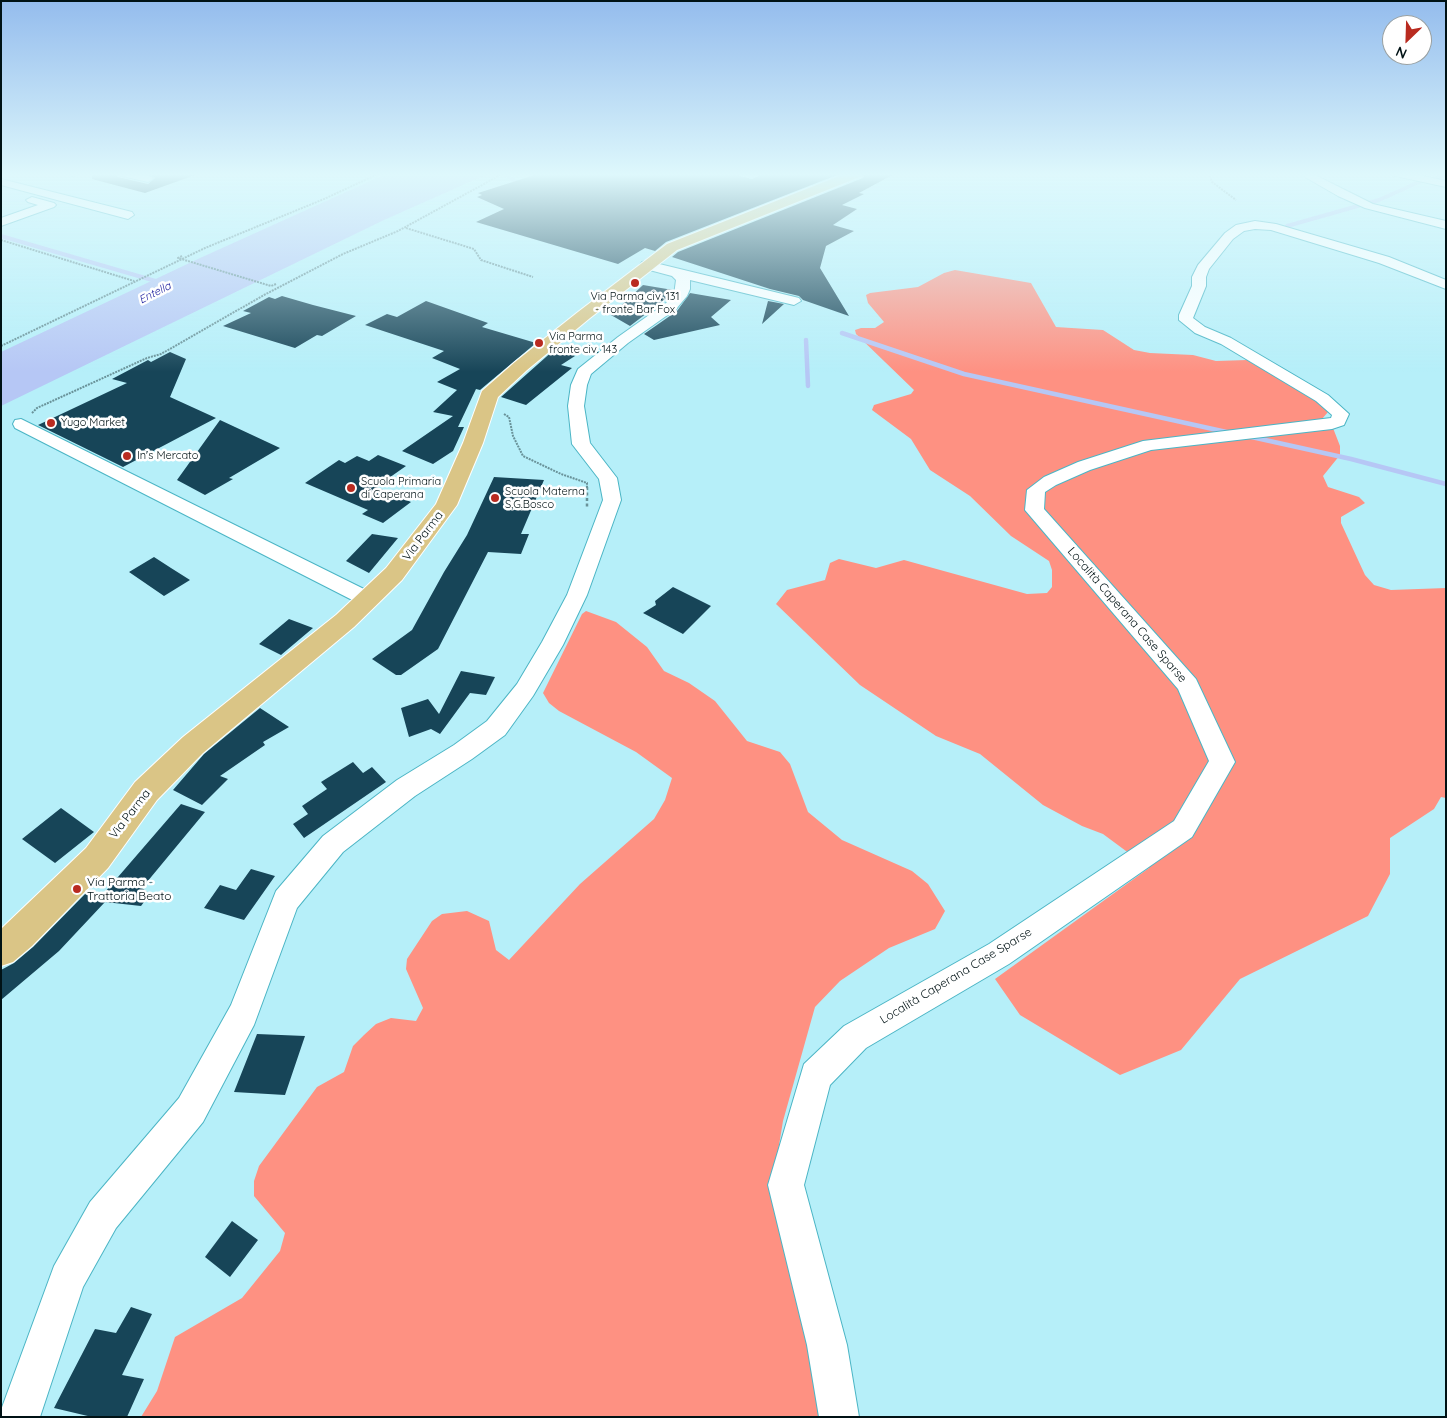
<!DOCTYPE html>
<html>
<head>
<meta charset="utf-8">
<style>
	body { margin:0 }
	#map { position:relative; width:1447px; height:1418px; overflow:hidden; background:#b6eff9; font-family:Quicksand,sans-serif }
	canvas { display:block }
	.frame { position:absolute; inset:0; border:2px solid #001215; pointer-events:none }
	.north { position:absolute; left:1382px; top:15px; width:50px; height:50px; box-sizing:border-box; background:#fff; border:1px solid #99a0a1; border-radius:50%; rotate:204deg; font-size:14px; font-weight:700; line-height:20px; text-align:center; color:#001215 }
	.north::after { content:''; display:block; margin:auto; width:18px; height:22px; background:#b92b20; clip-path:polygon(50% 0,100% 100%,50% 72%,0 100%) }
</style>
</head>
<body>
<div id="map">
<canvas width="1447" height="1418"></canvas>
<div class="frame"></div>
<div class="north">N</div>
</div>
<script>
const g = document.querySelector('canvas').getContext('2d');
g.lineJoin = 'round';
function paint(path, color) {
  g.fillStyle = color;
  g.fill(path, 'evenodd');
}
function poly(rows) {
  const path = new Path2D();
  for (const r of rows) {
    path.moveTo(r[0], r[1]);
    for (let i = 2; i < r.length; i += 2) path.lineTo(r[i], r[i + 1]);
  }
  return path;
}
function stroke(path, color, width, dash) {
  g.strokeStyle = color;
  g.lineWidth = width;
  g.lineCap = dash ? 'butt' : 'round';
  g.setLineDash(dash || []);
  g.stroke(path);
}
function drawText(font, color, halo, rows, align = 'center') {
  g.font = font + ' Quicksand,sans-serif';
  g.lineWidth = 5;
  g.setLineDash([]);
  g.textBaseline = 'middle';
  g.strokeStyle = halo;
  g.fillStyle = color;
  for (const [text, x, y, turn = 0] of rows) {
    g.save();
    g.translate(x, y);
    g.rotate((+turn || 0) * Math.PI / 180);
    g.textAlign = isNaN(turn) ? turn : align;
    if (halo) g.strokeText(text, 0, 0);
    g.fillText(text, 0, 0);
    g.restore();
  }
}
paint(poly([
	[955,270,1031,283,1056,327,1103,330,1134,350,1150,353,1193,355,1216,361,1247,360,1317,402,1328,412,1322,419,1333,428,1340,446,1340,455,1323,476,1328,487,1359,497,1365,503,1341,517,1341,523,1365,575,1374,585,1391,590,1446,588,1446,798,1441,797,1434,809,1390,838,1390,874,1368,916,1240,979,1181,1050,1120,1075,1020,1015,995,979,1149,868,1103,834,1082,826,1043,805,980,754,936,736,860,685,776,604,787,590,825,580,830,563,839,559,876,568,904,560,1027,594,1047,593,1052,587,1052,570,1049,561,1011,536,970,496,930,470,911,439,872,410,874,405,911,394,914,390,856,334,855,330,861,328,875,328,884,322,868,303,866,295,870,293,918,287,944,273],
	[586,611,616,622,647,647,664,671,689,683,715,701,747,741,780,752,790,764,808,812,842,840,912,871,928,884,945,911,935,929,889,948,840,981,815,1007,783,1121,771,1194,826,1417,141,1417,157,1391,175,1337,242,1298,280,1251,285,1233,254,1196,254,1181,259,1166,317,1087,344,1072,353,1046,364,1035,376,1024,391,1018,416,1021,423,1008,406,969,407,959,432,921,442,914,467,911,489,921,496,950,509,960,580,884,654,819,665,800,672,778,636,752,559,711,549,703,543,693,582,614]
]), '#fe9182');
paint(poly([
	[388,173,490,173,384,220,1,406,1,352,200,258]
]), '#b6c7f5');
stroke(poly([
	[508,176,522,187],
	[1433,179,1446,175],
	[1287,226,1379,200,1421,181],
	[1,236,159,282]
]), '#b6c7f5', 4);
stroke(poly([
	[842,333,964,374,1231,433],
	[806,340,808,386],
	[1247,436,1351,459,1446,484]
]), '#b6c7f5', 4.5);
paint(poly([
	[92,173,115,173,118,177,148,184,155,178,152,175,144,173,195,173,195,175,145,193,92,179],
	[541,173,729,173,752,179,765,173,842,173,666,242,655,251,645,248,618,264,476,222,504,209,477,197,482,195,478,193],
	[866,173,896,173,859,193,864,194,842,205,857,209,833,225,854,231,826,246,820,268,849,316,803,300,799,296,770,289,672,257,678,252,863,178],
	[643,285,673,290,672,294,630,326,611,315],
	[690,293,731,300,711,317,720,325,654,340,644,334,677,311],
	[282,296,313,305,356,316,322,336,317,335,295,348,223,326,251,313,243,311,269,297,275,299],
	[426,301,488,323,482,327,536,343,480,390,476,389,458,427,464,427,453,451,433,464,402,451,453,416,433,412,457,390,437,382,460,369,432,358,444,351,365,325,387,314,397,317],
	[768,301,784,304,762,324],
	[555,349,575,356,561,365,572,368,526,405,501,397],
	[170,352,186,359,170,397,216,418,123,467,38,425,127,383,112,379,148,360,151,362],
	[220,420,280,448,229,478,233,479,205,495,177,480],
	[378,455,406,466,376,487,411,502,383,523,362,514,368,510,305,483,339,460,345,463,357,456,369,461],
	[494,477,544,480,521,534,529,534,521,554,488,552,438,649,401,675,396,675,372,659,412,630,444,572,467,535],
	[372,534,398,538,369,573,346,561],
	[154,557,171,568,190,580,164,596,129,572],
	[673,587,711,606,683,634,643,613,656,605,655,601],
	[289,619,313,628,281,655,259,644],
	[461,671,495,677,486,695,470,693,440,734,431,729,409,737,401,708,428,699,439,714],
	[260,708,289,727,263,742,265,745,220,776,228,779,202,805,173,790,204,754],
	[353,762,363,773,372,767,386,782,304,838,293,824,308,814,302,806,327,789,321,782],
	[181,804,205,812,142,888,150,894,141,906,105,902,59,951,1,1000,1,970,14,963,33,947,86,893,99,899],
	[61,808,94,832,55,863,22,839],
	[251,869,275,876,244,920,204,908,220,885,236,890],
	[257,1034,305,1036,285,1095,234,1092],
	[232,1221,258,1240,230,1277,205,1257],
	[131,1307,152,1314,122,1375,144,1379,127,1417,92,1417,54,1408,95,1329,116,1333]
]), '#174558');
const minor = poly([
	[66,173,79,173,78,175,71,176,66,173],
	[117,173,136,173,152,177,153,179,148,182,118,175,117,173],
	[1298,173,1311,173,1373,204,1446,221,1446,229,1365,208,1338,196,1298,173],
	[1390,173,1410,173,1446,181,1446,187,1391,175,1390,173],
	[1,179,132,212,134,215,128,219,1,185,1,179],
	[32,197,54,203,56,205,54,207,1,226,1,218,38,205,28,202,26,200,32,197],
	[1255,221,1276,224,1389,257,1446,280,1446,289,1379,263,1271,230,1255,229,1244,231,1233,239,1209,269,1206,277,1206,286,1193,318,1205,327,1231,338,1328,395,1349,414,1344,425,1332,429,1151,450,1090,470,1056,485,1045,492,1044,509,1196,679,1235,762,1192,837,1009,964,866,1048,830,1085,804,1185,847,1345,859,1417,819,1417,807,1345,768,1185,804,1064,844,1026,989,944,1174,821,1209,761,1178,689,1025,510,1027,490,1044,477,1078,462,1143,441,1331,418,1332,415,1316,401,1221,344,1195,333,1179,320,1179,315,1192,286,1192,277,1198,265,1225,233,1236,225,1255,221],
	[647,261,799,298,801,301,794,305,690,280,690,289,687,296,676,309,628,343,591,374,587,385,584,406,590,443,617,478,621,500,587,595,563,645,533,696,505,735,472,759,415,796,343,852,297,908,254,1025,203,1122,116,1228,83,1287,40,1417,1,1417,1,1410,54,1266,90,1202,179,1098,231,1005,276,891,323,836,397,780,454,745,487,721,517,684,542,642,567,595,603,500,599,479,572,444,568,406,571,385,578,369,618,337,666,303,674,295,676,280,672,276,642,268,640,265,642,262,647,261],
	[21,419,376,595,380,600,376,605,369,607,362,605,15,428,13,424,15,420,21,419]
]);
const major = poly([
	[847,173,864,173,862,176,677,250,590,318,527,370,498,397,483,443,457,505,402,580,354,627,203,753,157,800,108,868,32,946,13,962,1,966,1,929,86,848,135,782,183,737,336,615,386,568,436,504,463,443,482,391,515,362,578,312,667,244,847,173]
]);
stroke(minor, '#4bb5c5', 2);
stroke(major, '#fff', 2);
stroke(poly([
	[1209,173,1212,182,1236,200],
	[406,228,474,249,481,260,533,277],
	[1,240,134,281],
	[1,346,205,248,324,199,380,173],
	[32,413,37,408,147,358,161,354,264,295,343,254,398,231,504,173],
	[504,414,509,417,513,436,523,456,561,474,587,483,587,488]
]), '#699299', 2, [2, 1]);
stroke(poly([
	[587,487,587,507]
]), '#699299', 2.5, [3, 2.5]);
paint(minor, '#fff');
paint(major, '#dac586');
stroke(poly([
	[182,256,178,258,271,286,276,284]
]), '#699299', 2, [2, 1]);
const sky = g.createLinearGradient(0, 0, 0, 372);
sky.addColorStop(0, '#94bced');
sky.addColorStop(0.47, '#def8fc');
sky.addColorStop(1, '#def8fc00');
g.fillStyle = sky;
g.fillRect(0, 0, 1447, 372);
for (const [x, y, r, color] of [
	[635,283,5,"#b92b20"],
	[539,343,5,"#b92b20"],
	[51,423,5,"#b92b20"],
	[127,456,5,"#b92b20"],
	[351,488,5,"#b92b20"],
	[495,498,5,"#b92b20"],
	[77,889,5,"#b92b20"]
]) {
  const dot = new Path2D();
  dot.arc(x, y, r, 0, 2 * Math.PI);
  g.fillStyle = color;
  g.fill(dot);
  stroke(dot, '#fff', 2);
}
drawText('italic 11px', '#191b9c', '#fff', [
	["Entella",155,293,-27]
]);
drawText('11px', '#001215', '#fff', [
	["Via Parma civ. 131",635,297,"center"],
	["- fronte Bar Fox",635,310,"center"],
	["Via Parma",549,337],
	["fronte civ. 143",549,350],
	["Yugo Market",61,423],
	["In's Mercato",137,456],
	["Scuola Primaria",361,482],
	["di Caperana",361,495],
	["Scuola Materna",505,492],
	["S.G.Bosco",505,505]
], 'left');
drawText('12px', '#001215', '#fff', [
	["Via Parma",423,536,-53],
	["Località Caperana Case Sparse",1127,615,49],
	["Via Parma",130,814,-52],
	["Località Caperana Case Sparse",956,976,-31]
]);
drawText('12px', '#001215', '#fff', [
	["Via Parma -",87,882],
	["Trattoria Beato",87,896]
], 'left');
</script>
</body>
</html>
